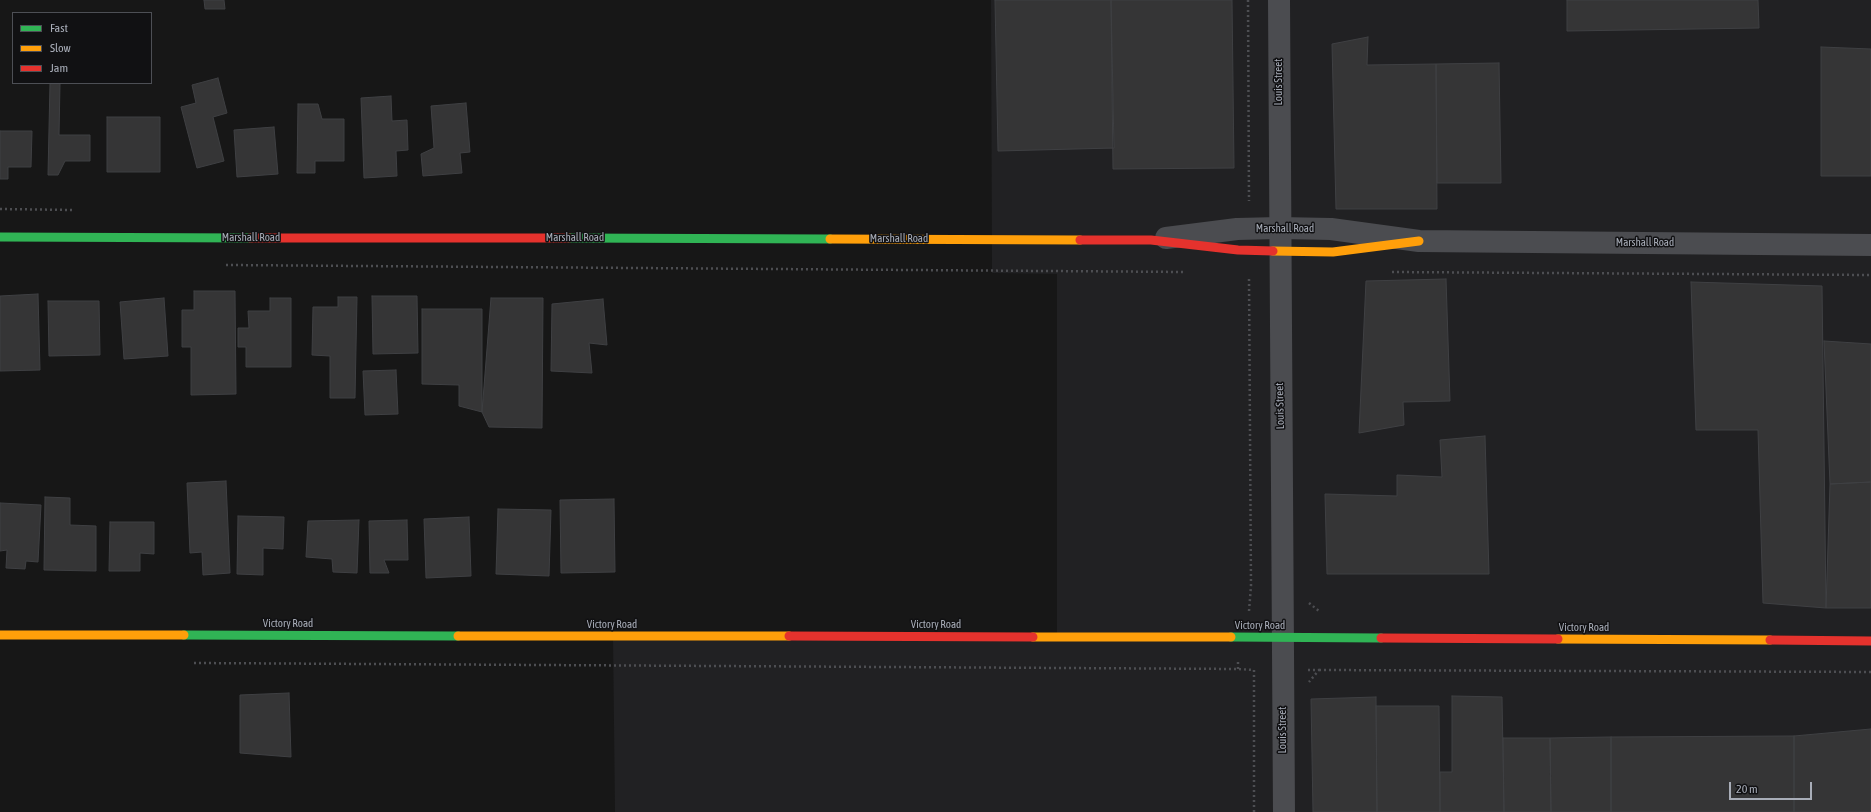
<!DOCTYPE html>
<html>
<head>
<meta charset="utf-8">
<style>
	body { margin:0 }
	#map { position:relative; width:1871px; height:812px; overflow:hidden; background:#171717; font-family:"Asap Condensed",sans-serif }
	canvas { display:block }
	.legend { position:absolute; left:12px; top:12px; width:140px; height:72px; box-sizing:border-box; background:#111113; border:1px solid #4d4f55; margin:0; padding:5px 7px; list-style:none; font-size:12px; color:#a8adb8 }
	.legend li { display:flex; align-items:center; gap:8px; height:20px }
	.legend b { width:20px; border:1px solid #4d4f55 }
	.scale { position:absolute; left:1729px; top:782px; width:83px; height:18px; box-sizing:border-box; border:2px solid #a8adb8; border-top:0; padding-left:5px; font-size:12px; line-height:14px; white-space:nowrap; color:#a8adb8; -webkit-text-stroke:3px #111113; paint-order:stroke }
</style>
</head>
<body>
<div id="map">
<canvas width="1871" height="812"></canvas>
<ul class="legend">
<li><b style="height:5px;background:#30b455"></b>Fast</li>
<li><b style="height:5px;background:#ff9f0a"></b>Slow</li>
<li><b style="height:5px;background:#e5322d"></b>Jam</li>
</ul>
<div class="scale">20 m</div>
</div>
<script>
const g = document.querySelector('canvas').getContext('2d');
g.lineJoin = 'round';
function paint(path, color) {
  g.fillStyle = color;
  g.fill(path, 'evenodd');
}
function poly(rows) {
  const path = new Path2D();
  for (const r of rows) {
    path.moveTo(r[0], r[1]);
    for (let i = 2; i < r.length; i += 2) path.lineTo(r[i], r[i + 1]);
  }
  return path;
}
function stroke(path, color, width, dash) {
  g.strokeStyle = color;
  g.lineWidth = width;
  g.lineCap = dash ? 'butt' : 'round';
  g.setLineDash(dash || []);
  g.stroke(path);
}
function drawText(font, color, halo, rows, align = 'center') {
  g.font = font + ' "Asap Condensed",sans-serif';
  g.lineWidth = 3;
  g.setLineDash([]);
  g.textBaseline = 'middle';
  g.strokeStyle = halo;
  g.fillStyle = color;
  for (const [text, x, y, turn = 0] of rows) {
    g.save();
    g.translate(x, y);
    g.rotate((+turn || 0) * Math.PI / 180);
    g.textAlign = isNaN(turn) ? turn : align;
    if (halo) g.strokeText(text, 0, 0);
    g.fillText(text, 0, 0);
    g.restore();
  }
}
paint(poly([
	[991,0,1871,0,1871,812,615,812,613,637,1057,637,1057,274,992,273]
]), '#212123');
const building = poly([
	[204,0,224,0,225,9,205,9,204,0],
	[995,0,1111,0,1114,148,998,151,995,0],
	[1111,0,1232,0,1234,168,1113,169,1111,0],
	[1567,0,1758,0,1759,28,1567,31,1567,0],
	[1368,37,1367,65,1436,64,1437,209,1336,209,1332,44,1368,37],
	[1821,47,1871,49,1871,176,1821,176,1821,47],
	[1499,63,1501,183,1437,183,1436,64,1499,63],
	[218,78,227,113,213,117,224,161,197,168,181,107,196,103,192,85,218,78],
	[50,83,60,83,59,135,90,135,90,161,65,161,58,175,48,175,50,83],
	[391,96,392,121,407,120,408,150,396,151,397,176,364,178,361,98,391,96],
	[466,103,470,152,460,153,462,173,423,176,421,154,434,148,431,106,466,103],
	[298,104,318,104,322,119,344,119,344,161,315,161,315,173,297,173,298,104],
	[107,117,160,117,160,172,107,172,107,117],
	[274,127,278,174,237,177,234,130,274,127],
	[0,131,32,131,31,167,8,167,8,179,0,179,0,131],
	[1446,279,1450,401,1403,402,1404,425,1359,433,1366,281,1446,279],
	[1691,282,1822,286,1826,608,1763,603,1758,430,1696,430,1691,282],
	[194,291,235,291,236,394,191,395,191,347,182,347,182,310,194,310,194,291],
	[38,294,40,370,0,371,0,296,38,294],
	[372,296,417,296,418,353,373,354,372,296],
	[338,297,357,297,355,398,330,398,330,356,312,355,313,307,338,307,338,297],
	[164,298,168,356,124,359,120,302,164,298],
	[270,298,291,298,291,367,246,367,246,347,238,347,238,328,249,328,248,311,270,311,270,298],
	[491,298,543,298,542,428,489,427,482,412,491,298],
	[603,299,607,345,589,343,592,373,551,371,552,304,603,299],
	[48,301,99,301,100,355,49,356,48,301],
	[422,309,482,309,482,412,459,406,459,385,422,384,422,309],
	[1824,341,1871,344,1871,482,1830,484,1824,341],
	[396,370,398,414,365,415,363,371,396,370],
	[1485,436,1489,574,1327,574,1325,494,1397,496,1397,475,1442,477,1440,440,1485,436],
	[226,481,230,573,203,575,202,552,190,553,187,483,226,481],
	[1871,482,1871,608,1826,608,1830,484,1871,482],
	[45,497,70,498,70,525,96,526,96,571,44,570,45,497],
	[614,499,615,572,561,573,560,500,614,499],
	[0,503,41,505,38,562,26,561,25,569,6,568,7,550,0,551,0,503],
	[498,509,551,510,549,576,496,574,498,509],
	[238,516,284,517,283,549,263,548,263,575,237,574,238,516],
	[469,517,471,576,426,578,424,519,469,517],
	[359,520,357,573,333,572,332,559,306,557,308,521,359,520],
	[407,520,408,560,384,560,389,573,370,573,369,521,407,520],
	[110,522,154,522,154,554,140,553,140,571,109,571,110,522],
	[289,693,291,757,240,753,240,695,289,693],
	[1452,696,1502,697,1504,812,1440,812,1440,772,1452,772,1452,696],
	[1376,697,1377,812,1313,812,1311,699,1376,697],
	[1376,706,1439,706,1440,812,1377,812,1376,706],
	[1871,729,1871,812,1794,812,1794,736,1871,729],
	[1794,736,1794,812,1611,812,1611,737,1794,736],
	[1611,737,1611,812,1551,812,1550,738,1611,737],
	[1503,738,1550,738,1551,812,1504,812,1503,738]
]);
paint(building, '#353536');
stroke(building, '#3f4043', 1);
stroke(poly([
	[1248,0,1249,201],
	[0,209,73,210],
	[226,265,1185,272],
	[1392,272,1871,275],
	[1309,603,1319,611],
	[1249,611,1251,586,1249,278,1250,278],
	[194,663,1238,669,1254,670],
	[1238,669,1238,662],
	[1308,670,1319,670,1309,682],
	[1319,670,1871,672],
	[1254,812,1254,670,1255,670]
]), '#4d4e52', 2.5, [2, 3]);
stroke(poly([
	[1279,0,1284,812],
	[1166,238,1237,229,1279,228,1331,229,1419,241,1871,245]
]), '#4b4c50', 22);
stroke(poly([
	[0,237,250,238],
	[569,238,830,239],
	[184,635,458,636],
	[1231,637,1381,638]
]), '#30b455', 9);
stroke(poly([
	[830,239,1080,240],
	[1273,251,1333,252,1419,241],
	[0,635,184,635],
	[458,636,789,636],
	[1033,637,1231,637],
	[1558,639,1770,640]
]), '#ff9f0a', 9);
stroke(poly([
	[250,238,569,238],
	[1080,240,1151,240,1238,250,1273,251],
	[789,636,1033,637],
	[1381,638,1558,639],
	[1770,640,1871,641]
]), '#e5322d', 9);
drawText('11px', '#a8adb8', '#111113', [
	["Louis Street",1279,82,-90],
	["Marshall Road",1285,229],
	["Marshall Road",251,238],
	["Marshall Road",575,238],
	["Marshall Road",899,239],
	["Marshall Road",1645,243],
	["Louis Street",1280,406,-91],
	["Victory Road",288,624],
	["Victory Road",612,625],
	["Victory Road",936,625],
	["Victory Road",1260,626],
	["Victory Road",1584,628],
	["Louis Street",1283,730,-90]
]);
</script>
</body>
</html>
